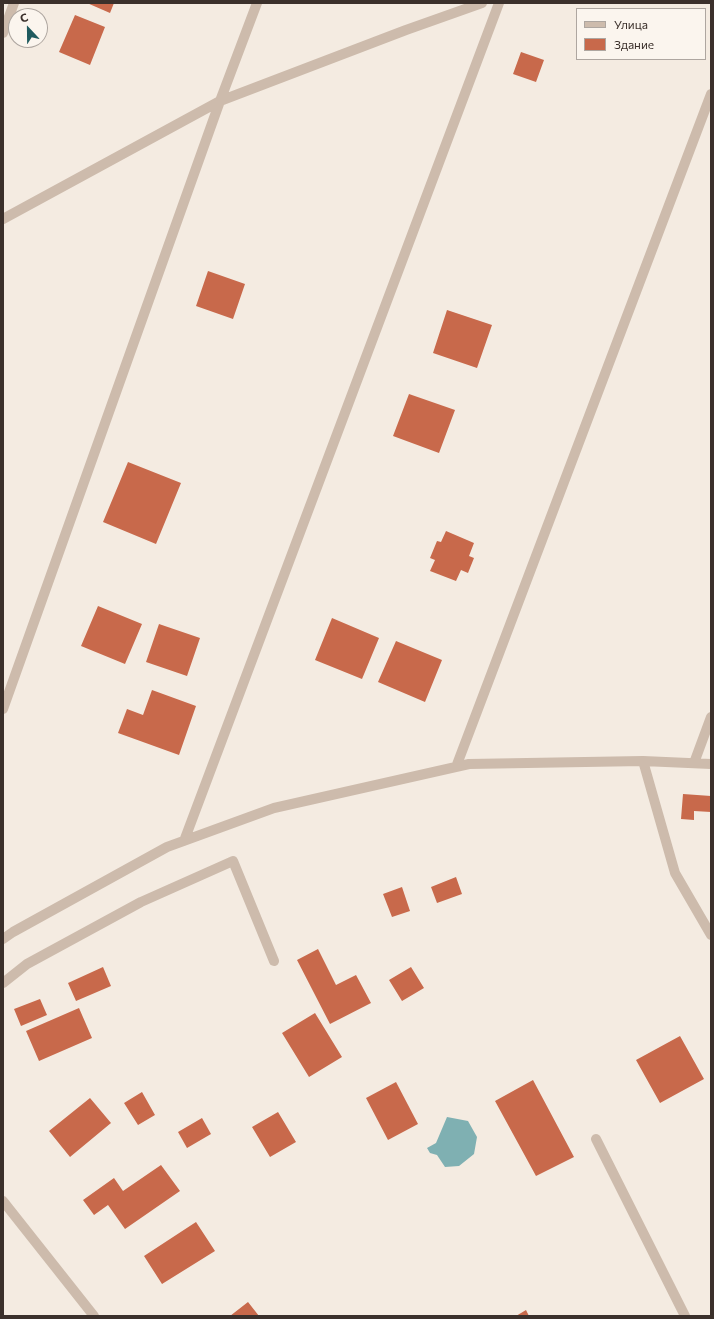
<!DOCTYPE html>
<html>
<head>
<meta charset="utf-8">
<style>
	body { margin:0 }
	#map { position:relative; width:714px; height:1319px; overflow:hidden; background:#f4ebe1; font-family:Commissioner,sans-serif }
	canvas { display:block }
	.frame { position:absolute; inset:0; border:4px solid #3b302b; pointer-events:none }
	.legend { position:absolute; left:576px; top:8px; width:130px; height:52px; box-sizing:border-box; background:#fbf5ee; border:1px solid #aea6a0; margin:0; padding:5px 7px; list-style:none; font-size:12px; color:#3b302b }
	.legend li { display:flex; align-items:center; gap:8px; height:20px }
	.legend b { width:20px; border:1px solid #aea6a0 }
	.north { position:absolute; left:8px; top:8px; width:40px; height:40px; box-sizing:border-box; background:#fbf5ee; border:1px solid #aea6a0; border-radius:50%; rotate:338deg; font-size:11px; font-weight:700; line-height:16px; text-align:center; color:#3b302b }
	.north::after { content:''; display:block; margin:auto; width:14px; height:18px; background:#1f5a5e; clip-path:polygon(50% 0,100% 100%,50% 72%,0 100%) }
</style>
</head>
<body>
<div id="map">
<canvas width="714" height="1319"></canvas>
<div class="frame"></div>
<ul class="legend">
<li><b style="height:5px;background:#cdbbac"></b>Улица</li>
<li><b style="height:11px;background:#c8694b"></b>Здание</li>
</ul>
<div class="north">С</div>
</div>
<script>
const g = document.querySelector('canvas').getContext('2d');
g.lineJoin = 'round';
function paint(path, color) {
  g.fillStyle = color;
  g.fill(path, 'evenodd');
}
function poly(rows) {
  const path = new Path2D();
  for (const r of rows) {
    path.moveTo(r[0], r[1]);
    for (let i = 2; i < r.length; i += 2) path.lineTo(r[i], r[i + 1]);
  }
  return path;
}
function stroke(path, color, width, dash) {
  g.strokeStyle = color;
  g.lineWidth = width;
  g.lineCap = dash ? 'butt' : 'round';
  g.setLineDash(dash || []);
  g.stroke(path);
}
paint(poly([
	[447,1117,468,1121,477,1137,474,1154,459,1166,445,1167,437,1155,430,1153,427,1148,436,1143]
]), '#7fb0b2');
paint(poly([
	[87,3,114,3,110,13],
	[75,15,105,27,90,65,59,52],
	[521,52,544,60,536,82,513,74],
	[208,271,245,284,233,319,196,306],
	[447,310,492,325,477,368,433,353],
	[409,394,455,410,439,453,393,436],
	[128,462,181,483,156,544,103,522],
	[446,531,474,543,469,556,474,558,468,573,461,570,456,581,430,571,435,560,430,558,437,541,441,542],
	[98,606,142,624,125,664,81,646],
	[332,618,379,638,362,679,315,660],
	[159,624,200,638,187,676,146,662],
	[396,641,442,660,425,702,378,682],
	[152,690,196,706,179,755,118,733,127,709,143,715],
	[683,794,711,796,711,812,694,811,694,820,681,819],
	[456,877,462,894,437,903,431,887],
	[402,887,410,911,392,917,383,894],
	[318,949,336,985,356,975,371,1003,330,1024,297,960],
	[103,967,111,986,76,1001,68,983],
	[411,967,424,988,402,1001,389,980],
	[40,999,47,1015,21,1026,14,1009],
	[79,1008,92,1038,39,1061,26,1031],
	[315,1013,342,1057,309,1077,282,1033],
	[680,1036,704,1079,660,1103,636,1060],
	[533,1080,574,1157,536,1176,495,1101],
	[396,1082,418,1124,388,1140,366,1098],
	[142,1092,155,1115,138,1125,124,1103],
	[90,1098,111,1123,70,1157,49,1131],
	[278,1112,296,1142,270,1157,252,1127],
	[202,1118,211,1134,187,1148,178,1132],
	[161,1165,180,1191,125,1229,108,1205,94,1215,83,1200,114,1178,123,1191],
	[196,1222,215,1251,162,1284,144,1256],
	[248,1302,259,1316,230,1316],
	[526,1310,529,1316,516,1316]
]), '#c8694b');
stroke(poly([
	[3,983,27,964,141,902,233,861,274,961]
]), '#cdbbac', 10);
stroke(poly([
	[3,33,14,3],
	[3,219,220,101,406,30,482,3],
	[3,709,220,101,257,3],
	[643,761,675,873,711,935],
	[694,763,711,717],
	[456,767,711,94],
	[184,841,499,3],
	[3,939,13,932,167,847,274,808,469,764,643,761,711,764],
	[596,1139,685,1316]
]), '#cdbbac', 10);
stroke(poly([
	[3,1201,94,1316]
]), '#cdbbac', 10);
</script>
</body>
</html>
